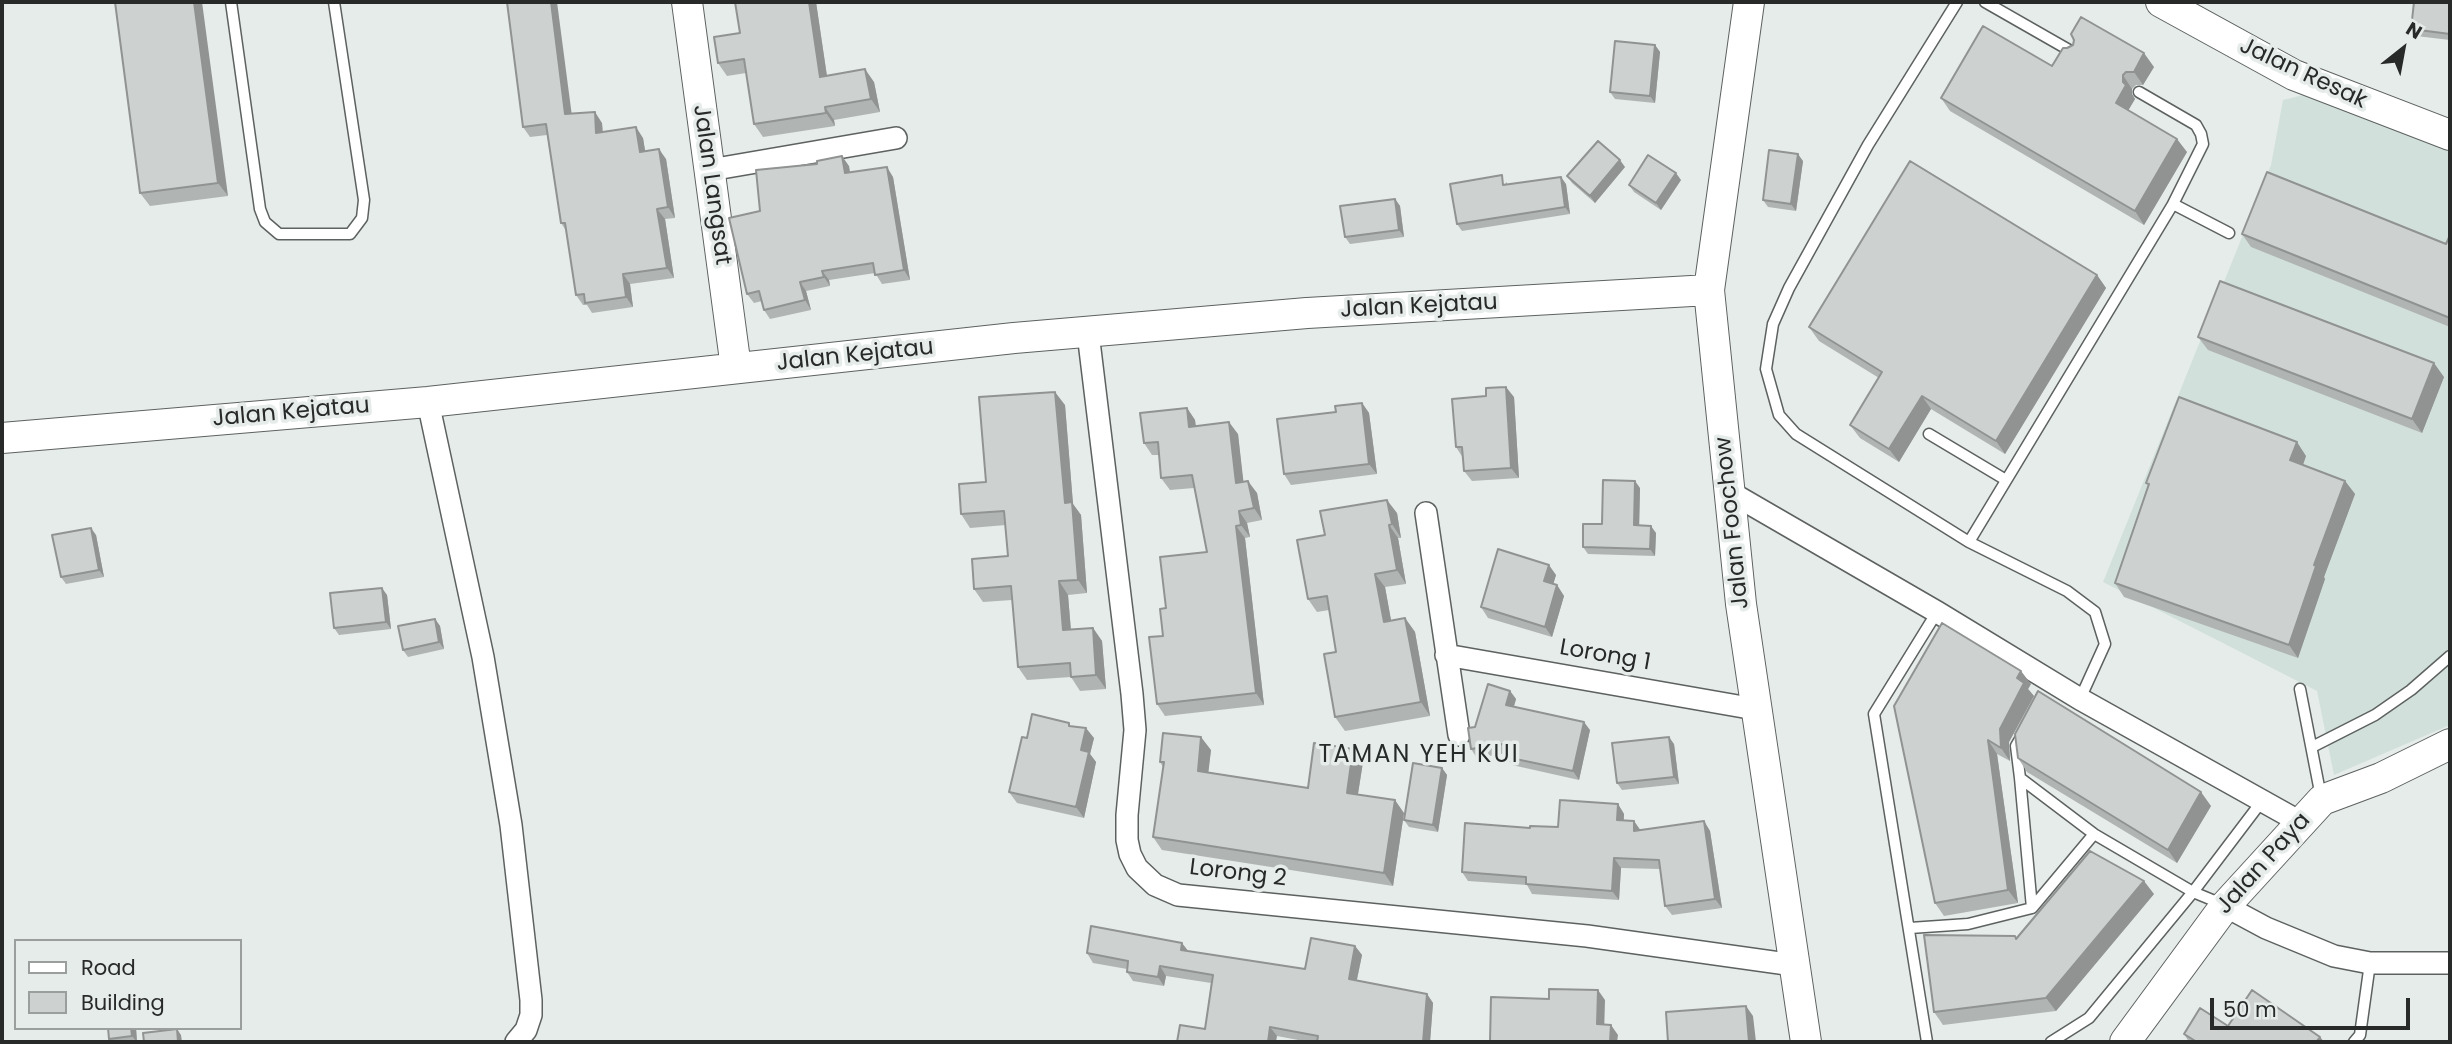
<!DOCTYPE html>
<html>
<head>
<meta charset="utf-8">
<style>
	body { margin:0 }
	#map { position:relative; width:2452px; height:1044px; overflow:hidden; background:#e6ecea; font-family:Poppins,sans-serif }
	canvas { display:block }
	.frame { position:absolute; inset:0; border:4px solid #282a2a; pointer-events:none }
	.legend { position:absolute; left:14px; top:939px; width:228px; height:91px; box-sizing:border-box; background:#e6ecea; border:2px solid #9a9e9d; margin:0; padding:9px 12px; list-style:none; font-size:21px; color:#282a2a }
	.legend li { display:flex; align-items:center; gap:14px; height:35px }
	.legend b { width:35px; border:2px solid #9a9e9d }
	.north { position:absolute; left:2368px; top:14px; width:70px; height:70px; -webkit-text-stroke:5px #e6ecea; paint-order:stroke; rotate:31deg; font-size:19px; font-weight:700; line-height:28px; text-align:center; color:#282a2a }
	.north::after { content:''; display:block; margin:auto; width:24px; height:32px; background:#282a2a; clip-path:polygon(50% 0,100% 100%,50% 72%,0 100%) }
	.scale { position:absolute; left:2210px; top:998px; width:200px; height:32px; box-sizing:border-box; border:4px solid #282a2a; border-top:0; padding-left:9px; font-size:21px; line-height:24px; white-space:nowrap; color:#282a2a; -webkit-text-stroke:5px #e6ecea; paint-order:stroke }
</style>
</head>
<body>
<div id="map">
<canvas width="2452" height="1044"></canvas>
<div class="frame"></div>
<ul class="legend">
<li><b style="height:9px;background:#fff"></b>Road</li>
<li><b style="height:19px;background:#cdd2d1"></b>Building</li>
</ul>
<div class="north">N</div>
<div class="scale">50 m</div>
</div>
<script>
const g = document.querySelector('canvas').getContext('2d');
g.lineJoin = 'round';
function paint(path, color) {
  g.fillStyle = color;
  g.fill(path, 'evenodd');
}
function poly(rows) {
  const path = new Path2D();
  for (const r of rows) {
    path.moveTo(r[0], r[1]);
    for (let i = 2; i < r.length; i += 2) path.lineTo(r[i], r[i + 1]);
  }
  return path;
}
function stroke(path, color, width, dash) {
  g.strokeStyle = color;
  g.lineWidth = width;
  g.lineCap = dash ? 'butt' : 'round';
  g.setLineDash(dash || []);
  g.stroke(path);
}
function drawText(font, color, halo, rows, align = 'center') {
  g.font = font + ' Poppins,sans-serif';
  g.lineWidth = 7;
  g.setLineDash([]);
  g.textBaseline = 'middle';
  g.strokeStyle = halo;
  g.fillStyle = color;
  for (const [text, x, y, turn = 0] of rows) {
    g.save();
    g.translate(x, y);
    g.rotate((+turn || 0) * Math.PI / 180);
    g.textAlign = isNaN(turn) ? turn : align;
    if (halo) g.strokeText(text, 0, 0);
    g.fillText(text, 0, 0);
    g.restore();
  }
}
paint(poly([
	[2311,93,2450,146,2450,725,2334,775,2317,691,2103,582,2271,165,2283,100]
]), '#d2e0dc');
const lane = poly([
	[231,2,260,209,265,222,279,234,350,234,362,218,364,200,334,2],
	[1957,2,1868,145,1789,288,1773,324,1766,369,1779,415,1796,434,1969,542,2067,591,2095,612,2105,644,2080,699],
	[1985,2,2076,54],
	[2139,92,2196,125,2201,134,2203,144,2173,204],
	[1929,434,2006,480],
	[1969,542,2173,204,2229,233],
	[2300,689,2321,797],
	[2023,734,2016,746,2020,778,2094,834,2193,892,2222,904],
	[2312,747,2375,715,2411,690,2450,656],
	[2020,778,2032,908],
	[1910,928,1968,924,2032,908,2094,834],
	[1927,1042,1874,714,1937,612],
	[2051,1042,2089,1018,2193,892,2262,801],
	[2354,1042,2360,1035,2370,963]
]);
const street = poly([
	[710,170,896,138],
	[1088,333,1132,694,1135,730,1127,815,1127,840,1130,854,1137,868,1155,885,1178,895,1587,936,1794,965],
	[428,402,483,657,511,825,531,1000,531,1015,526,1030,516,1042],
	[1728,491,1937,612,2080,699,2300,822],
	[1426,513,1459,735],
	[1446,655,1755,709],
	[2225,906,2266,928,2334,956,2370,963,2450,963]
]);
const secondary = poly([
	[687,2,736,368],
	[1749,2,1709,290,1741,604,1806,1042],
	[2161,2,2294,75,2450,135],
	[2,438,428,402,1014,338,1307,313,1709,290],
	[2125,1042,2225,906,2322,800,2381,778,2450,744]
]);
stroke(lane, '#5d6260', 13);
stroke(street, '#5d6260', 24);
stroke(secondary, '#5d6260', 32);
stroke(lane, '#fff', 10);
stroke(street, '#fff', 21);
stroke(secondary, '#fff', 30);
paint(poly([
	[115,2,228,196,150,206,140,193],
	[735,2,816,2,827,76,874,82,880,112,834,120,835,126,763,137,754,124,746,73,727,76,718,63,740,33],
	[2450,2,2450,40,2416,36,2411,29],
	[1655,45,1660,52,1655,103,1615,99,1610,92],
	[2073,45,2154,67,2143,85,2136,85,2132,89,2132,94,2135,99,2128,110,2187,152,2144,225,1950,111,1941,98,2052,66,2067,48],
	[571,114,602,123,603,132,643,138,645,151,666,159,675,218,665,219,674,278,630,284,633,307,592,313,587,305,583,305,576,295,567,232,561,223,547,135,530,137,523,127],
	[1803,161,1796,211,1768,207,1763,200],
	[849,166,850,172,893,177,910,280,882,284,875,273,829,280,830,286,806,291,811,310,770,319,764,310,762,301,754,303,747,294,760,211],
	[1625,167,1595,203,1572,183,1567,176],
	[1681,180,1661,210,1634,192,1629,185],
	[1507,182,1507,184,1566,184,1570,214,1462,231,1457,224],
	[1395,199,1400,206,1404,237,1350,244,1345,237],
	[2242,234,2446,244,2450,235,2450,327,2251,247],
	[2097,275,2106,288,2005,454,1931,409,1899,462,1860,438,1850,425,1879,378,1819,341,1809,327],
	[2198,337,2444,377,2422,433,2208,350],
	[1514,397,1519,478,1472,481,1464,471,1463,458,1456,447],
	[1362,403,1369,413,1377,474,1291,485,1284,474,1336,412],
	[1065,405,1073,504,1081,515,1087,593,1068,595,1071,630,1093,628,1102,641,1106,689,1080,691,1071,677,1027,680,1018,667,1012,600,983,602,974,589,1008,556,1006,525,970,528,961,514,986,482],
	[1187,408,1195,420,1196,426,1238,434,1243,482,1257,493,1262,520,1247,523,1250,537,1245,538,1264,705,1165,716,1157,704,1166,608,1207,552,1194,488,1170,490,1161,478,1159,455,1152,455,1144,443],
	[2306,456,2303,465,2345,481,2355,494,2324,577,2325,579,2298,658,2124,597,2115,583,2148,485,2146,483],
	[1640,488,1639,525,1656,533,1655,556,1588,554,1583,547,1602,524],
	[1397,513,1401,538,1398,538,1406,584,1385,587,1391,621,1405,618,1415,632,1430,716,1345,731,1335,717,1336,652,1329,610,1317,612,1308,599,1325,535],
	[96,535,104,577,66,584,61,577],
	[1556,575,1553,584,1557,585,1564,596,1552,637,1488,618,1481,607],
	[387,595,391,629,339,635,334,628],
	[435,619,440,626,444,649,408,657,403,650],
	[2031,684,2028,689,2034,696,2009,742,2010,761,1997,754,2018,903,1944,916,1935,903,1894,706],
	[1510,691,1516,699,1514,706,1590,730,1579,780,1512,765,1506,757,1507,753,1477,758,1471,749,1475,727],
	[1072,727,1094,738,1090,754,1096,762,1084,818,1017,803,1009,792,1027,738],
	[1674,744,1679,784,1622,790,1617,783],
	[1353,749,1363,762,1358,794,1404,813,1393,886,1162,850,1153,837,1163,767,1160,762,1211,750,1208,772,1308,788],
	[2018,758,2211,806,2177,863,2027,772],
	[1442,768,1447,775,1438,832,1409,827,1404,820],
	[1618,804,1624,814,1624,821,1634,821,1640,830,1704,821,1710,831,1722,908,1672,915,1665,906,1660,869,1621,868,1619,900,1532,894,1527,885,1468,881,1462,872,1530,828,1558,827],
	[2154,894,2056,1011,1943,1025,1934,1012],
	[1355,946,1362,955,1357,980,1427,994,1433,1003,1430,1042,1309,1042,1277,1036,1205,1029,1211,983,1166,976,1164,986,1133,981,1127,972,1127,969,1093,963,1087,953,1188,951,1305,969],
	[2228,1026,2320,1037,2324,1042,2189,1042,2184,1034],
	[108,1028,136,1028,137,1042,111,1042,109,1039]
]), '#b0b5b4');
paint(poly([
	[194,2,202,2,228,196,218,183],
	[551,2,557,2,573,124,565,114],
	[809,2,816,2,829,90,820,77],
	[1655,45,1660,52,1655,103,1650,96],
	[2144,53,2154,67,2143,85,2134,72],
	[865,69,874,82,880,112,871,99],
	[2123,75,2132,89,2132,94,2135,99,2125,116,2116,103,2123,82],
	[825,107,834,120,835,126,826,113],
	[595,112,602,123,603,143,596,133],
	[636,127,643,138,647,162,640,152],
	[2177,139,2187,152,2144,225,2135,211],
	[659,149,666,159,675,218,668,207],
	[1798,154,1803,161,1796,211,1791,204],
	[842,156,849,166,851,182,845,173],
	[1620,160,1625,167,1595,203,1590,196],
	[887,167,893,177,910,280,904,270],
	[1676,173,1681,180,1661,210,1656,203],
	[1561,177,1566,184,1570,214,1565,207],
	[1395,199,1400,206,1404,237,1399,230],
	[657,209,665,219,674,278,667,268],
	[822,271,829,280,830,286,824,277],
	[623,274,630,284,633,307,626,297],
	[2097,275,2106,288,2005,454,1996,441],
	[800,282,806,291,811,310,805,300],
	[2434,363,2444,377,2422,433,2412,419],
	[1506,387,1514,397,1519,478,1511,468],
	[1055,392,1065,405,1073,504,1081,515,1087,593,1078,580,1065,503],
	[1922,396,1931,409,1899,462,1889,449],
	[1362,403,1369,413,1377,474,1369,464],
	[1187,408,1195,420,1197,439,1189,427],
	[1229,422,1238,434,1245,495,1236,483],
	[2297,442,2306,456,2300,473,2290,460],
	[1248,481,1257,493,1262,520,1254,508],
	[1635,481,1640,488,1639,532,1634,525],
	[2345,481,2355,494,2324,577,2325,579,2298,658,2289,645,2314,565],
	[1387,500,1397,513,1401,538,1392,524],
	[1239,511,1247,523,1250,537,1241,525],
	[1389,525,1398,538,1406,584,1397,570],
	[1236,526,1245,538,1264,705,1256,693],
	[1651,526,1656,533,1655,556,1650,549],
	[91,528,96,535,104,577,99,570],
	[1549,565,1556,575,1551,592,1544,581],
	[1375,574,1385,587,1394,636,1384,622],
	[1059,581,1068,595,1072,644,1063,630],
	[1557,585,1564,596,1552,637,1545,627],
	[382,588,387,595,391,629,386,622],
	[1405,618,1415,632,1430,716,1421,702],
	[435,619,440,626,444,649,439,642],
	[1093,628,1102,641,1106,689,1096,675],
	[2021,671,2031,684,2028,689,2034,696,2009,742,2010,761,2001,748,2000,729,2017,678],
	[1510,691,1516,699,1512,713,1506,705],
	[1584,722,1590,730,1579,780,1573,771],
	[1086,728,1094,738,1090,754,1096,762,1084,818,1076,807,1081,750],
	[1201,737,1211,750,1207,784,1198,771],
	[1669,737,1674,744,1679,784,1674,777],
	[1988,740,1997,754,2018,903,2008,890],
	[1353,749,1363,762,1356,806,1347,793],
	[1442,768,1447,775,1438,832,1433,825],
	[2201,792,2211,806,2177,863,2168,850],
	[1395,800,1404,813,1393,886,1384,873],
	[1618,804,1624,814,1623,830,1617,820],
	[1634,821,1641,831,1634,831],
	[1704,821,1710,831,1722,908,1715,899],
	[1614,858,1621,868,1619,900,1612,891],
	[2144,881,2154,894,2056,1011,2046,998],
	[1182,943,1189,952,1181,950],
	[1355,946,1362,955,1355,988,1349,979],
	[1160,966,1166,976,1164,986,1158,977],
	[1598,990,1605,1000,1604,1034,1597,1024],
	[1427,994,1433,1003,1430,1042,1423,1042],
	[1746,1006,1753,1016,1756,1042,1749,1042],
	[1611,1025,1618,1035,1617,1042,1610,1042],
	[1270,1027,1277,1036,1276,1042,1268,1042],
	[131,1028,136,1028,137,1042,132,1036],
	[177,1029,181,1035,182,1042,178,1042],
	[2320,1037,2324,1042,2316,1042]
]), '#909392');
const building = poly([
	[115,2,194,2,218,183,140,193,115,2],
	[507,2,551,2,565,114,595,112,596,133,636,127,640,152,659,149,668,207,657,209,667,268,623,274,626,297,585,303,584,294,576,295,565,223,561,223,546,124,523,127,507,2],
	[735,2,809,2,820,77,865,69,871,99,825,107,826,113,754,124,744,59,718,63,714,37,740,33,735,2],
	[2414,2,2450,2,2450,34,2411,29,2414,2],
	[2081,17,2144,53,2134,72,2126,72,2123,75,2123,82,2126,85,2116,103,2177,139,2135,211,1941,98,1983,26,2052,66,2063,48,2067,48,2073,45,2074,40,2071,34,2081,17],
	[1615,41,1655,45,1650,96,1610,92,1615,41],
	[1598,141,1620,160,1590,196,1567,176,1598,141],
	[1769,150,1798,154,1791,204,1763,200,1769,150],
	[1648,155,1676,173,1656,203,1629,185,1648,155],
	[842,156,845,173,887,167,904,270,875,275,873,263,822,271,824,277,800,282,805,300,764,310,759,291,747,294,729,218,760,211,756,170,817,164,817,161,842,156],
	[1910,161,2097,275,1996,441,1922,396,1889,449,1850,425,1882,372,1809,327,1910,161],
	[2267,172,2446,244,2450,235,2450,318,2242,234,2267,172],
	[1502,175,1503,185,1561,177,1565,207,1457,224,1450,184,1502,175],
	[1395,199,1399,230,1345,237,1340,206,1395,199],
	[2220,281,2434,363,2412,419,2198,337,2220,281],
	[1506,387,1511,468,1464,471,1462,447,1456,447,1452,399,1486,396,1486,388,1506,387],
	[1055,392,1065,503,1072,502,1078,580,1059,581,1063,630,1093,628,1096,675,1071,677,1070,663,1018,667,1011,586,974,589,972,559,1008,556,1004,511,961,514,959,484,986,482,979,397,1055,392],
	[2179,397,2297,442,2290,460,2345,481,2314,565,2316,566,2289,645,2115,583,2149,484,2146,483,2179,397],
	[1362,403,1369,464,1284,474,1277,419,1336,412,1335,406,1362,403],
	[1187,408,1189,427,1229,422,1236,483,1248,481,1254,508,1239,511,1241,525,1236,526,1256,693,1157,704,1149,637,1163,636,1160,609,1166,608,1160,557,1207,552,1192,475,1161,478,1158,442,1144,443,1140,413,1187,408],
	[1603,480,1635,481,1634,525,1651,526,1650,549,1583,547,1583,524,1602,524,1603,480],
	[1387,500,1392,524,1389,525,1397,570,1375,574,1384,622,1405,618,1421,702,1335,717,1324,654,1336,652,1327,596,1308,599,1297,540,1325,535,1320,511,1387,500],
	[91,528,99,570,61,577,52,535,91,528],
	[1498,549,1549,565,1544,581,1557,585,1545,627,1481,607,1498,549],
	[382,588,386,622,334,628,330,593,382,588],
	[435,619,439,642,403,650,398,626,435,619],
	[1942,623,2021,671,2017,678,2024,683,2000,729,2001,748,1988,740,2008,890,1935,903,1894,706,1942,623],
	[1488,684,1510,691,1506,705,1584,722,1573,771,1506,757,1509,743,1471,749,1468,728,1475,727,1488,684],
	[2038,691,2201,792,2168,850,2018,758,2015,734,2038,691],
	[1032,714,1069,723,1069,726,1086,728,1081,750,1089,752,1076,807,1009,792,1022,737,1027,738,1032,714],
	[1163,733,1201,737,1198,771,1308,788,1314,743,1353,749,1347,793,1395,800,1384,873,1153,837,1164,762,1160,762,1163,733],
	[1669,737,1674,777,1617,783,1612,743,1669,737],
	[1413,763,1442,768,1433,825,1404,820,1413,763],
	[1560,800,1618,804,1617,820,1634,821,1634,831,1704,821,1715,899,1665,906,1659,860,1614,858,1612,891,1526,884,1526,877,1462,872,1465,823,1530,828,1530,826,1558,827,1560,800],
	[2090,851,2144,881,2046,998,1934,1012,1924,935,2015,936,2016,939,2090,851],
	[1091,926,1182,943,1181,950,1305,969,1311,938,1355,946,1349,979,1427,994,1423,1042,1317,1042,1318,1036,1270,1027,1268,1042,1177,1042,1180,1025,1205,1029,1213,975,1160,966,1158,977,1127,972,1128,961,1087,953,1091,926],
	[1549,989,1598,990,1597,1024,1611,1025,1610,1042,1490,1042,1491,997,1549,999,1549,989],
	[2252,990,2320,1037,2316,1042,2197,1042,2184,1034,2200,1008,2228,1026,2252,990],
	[1746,1006,1749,1042,1668,1042,1666,1012,1746,1006],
	[108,1028,131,1028,132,1036,109,1039,108,1028],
	[177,1029,178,1042,144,1042,143,1033,177,1029]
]);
paint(building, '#cdd2d1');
stroke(building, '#909392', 2);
drawText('23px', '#282a2a', '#e6ecea', [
	["Jalan Resak",2303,74,25],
	["Jalan Langsat",711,185,82],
	["Jalan Kejatau",1419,307,-3],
	["Jalan Kejatau",855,356,-6],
	["Jalan Kejatau",291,413,-5],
	["Jalan Foochow",1733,523,-96],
	["Lorong 1",1605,656,10],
	["Jalan Paya",2264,864,-48],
	["Lorong 2",1238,874,7]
]);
g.letterSpacing = '2px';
drawText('24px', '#262a29', '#e6ecea', [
	["TAMAN YEH KUI",1419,756]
]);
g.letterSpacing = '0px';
</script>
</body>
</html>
